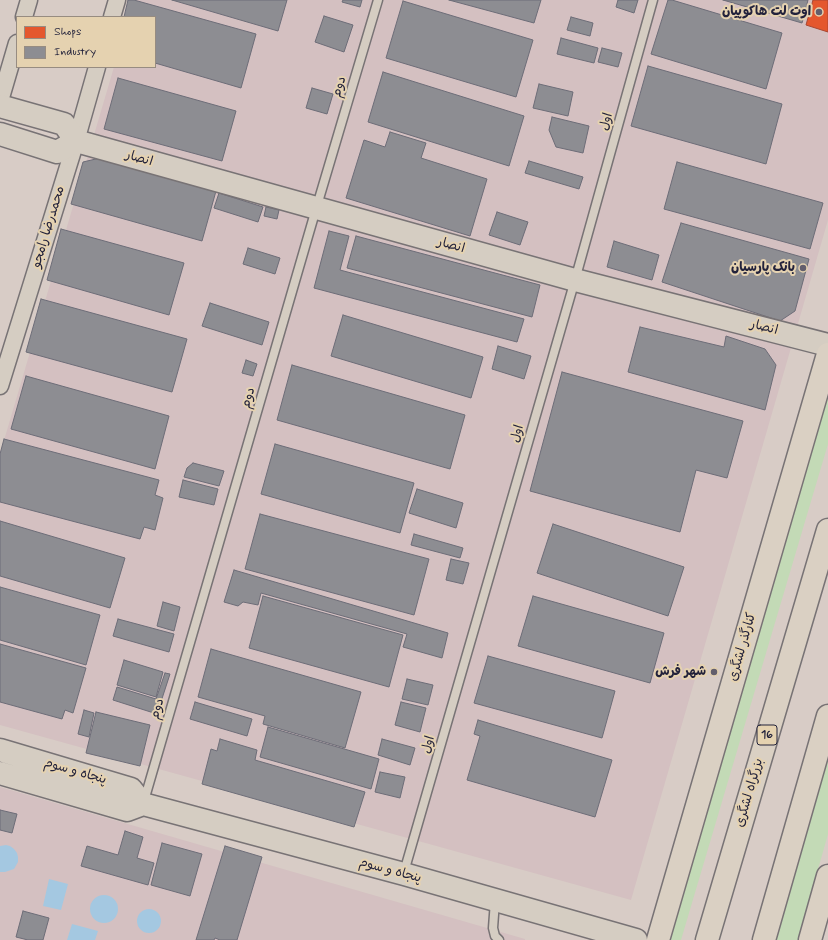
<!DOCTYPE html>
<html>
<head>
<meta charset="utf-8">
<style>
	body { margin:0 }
	#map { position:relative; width:828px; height:940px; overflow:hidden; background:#d8ccc6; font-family:Mynerve,sans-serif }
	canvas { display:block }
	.legend { position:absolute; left:16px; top:16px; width:140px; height:52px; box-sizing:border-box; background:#e5d2b0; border:1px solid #978c81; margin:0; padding:5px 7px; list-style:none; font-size:12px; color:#22223b }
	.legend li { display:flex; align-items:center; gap:8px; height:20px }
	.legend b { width:20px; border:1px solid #978c81 }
</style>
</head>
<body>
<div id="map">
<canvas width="828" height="940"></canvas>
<ul class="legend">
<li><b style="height:11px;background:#e4572e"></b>Shops</li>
<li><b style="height:11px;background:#8d8d92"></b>Industry</li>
</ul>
</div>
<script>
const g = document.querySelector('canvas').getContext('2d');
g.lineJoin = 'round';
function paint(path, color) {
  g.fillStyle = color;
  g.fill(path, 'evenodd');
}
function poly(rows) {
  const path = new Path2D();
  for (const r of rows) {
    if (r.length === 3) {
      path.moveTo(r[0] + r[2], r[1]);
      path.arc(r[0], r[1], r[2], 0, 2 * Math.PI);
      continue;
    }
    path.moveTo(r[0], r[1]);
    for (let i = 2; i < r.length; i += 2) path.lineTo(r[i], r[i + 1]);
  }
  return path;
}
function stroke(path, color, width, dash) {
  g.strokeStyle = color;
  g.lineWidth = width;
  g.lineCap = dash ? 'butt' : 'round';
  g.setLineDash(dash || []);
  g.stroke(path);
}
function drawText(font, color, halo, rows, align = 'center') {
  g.font = font + ' Mynerve,"Playpen Sans Arabic",sans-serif';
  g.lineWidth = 4;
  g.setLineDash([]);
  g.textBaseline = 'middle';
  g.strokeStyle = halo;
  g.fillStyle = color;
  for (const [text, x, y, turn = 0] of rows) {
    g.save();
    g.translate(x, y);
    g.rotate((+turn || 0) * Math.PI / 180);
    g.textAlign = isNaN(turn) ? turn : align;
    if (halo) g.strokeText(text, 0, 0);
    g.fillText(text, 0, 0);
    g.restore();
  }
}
paint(poly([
	[134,0,828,0,828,220,631,900,0,725,0,454,114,67,155,67,155,17],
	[0,787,525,939,525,940,0,940]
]), '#d4c0c1');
paint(poly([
	[828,386,828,444,681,940,668,940],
	[828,756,828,834,798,940,775,940]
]), '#c3dab6');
paint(poly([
	[6,845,10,846,14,849,17,853,18,857,18,862,14,869,5,872,0,872,0,846],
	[49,879,68,884,61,910,43,906],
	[104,909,14],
	[149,921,12],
	[72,924,98,931,95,940,67,940]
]), '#a4c8e1');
const shops = poly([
	[813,0,828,0,828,32,806,25,813,0]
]);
paint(shops, '#e4572e');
stroke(shops, '#aa4732', 1);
const industry = poly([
	[128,0,134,0,256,34,241,88,155,63,155,17,124,17,128,0],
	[172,0,287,0,278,31,172,0],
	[343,0,362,0,360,7,342,2,343,0],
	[449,0,541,0,534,23,449,0],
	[618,0,638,0,634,13,616,7,618,0],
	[668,0,672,0,782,33,766,89,651,54,668,0],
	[723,0,808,0,802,23,723,0],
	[403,1,533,40,516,97,386,58,403,1],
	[324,16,353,25,344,52,315,42,324,16],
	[571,17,593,23,590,36,567,30,571,17],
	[561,38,598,48,594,63,557,54,561,38],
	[602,48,622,53,618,67,598,62,602,48],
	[648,66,782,104,766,164,631,126,648,66],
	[383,72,524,116,509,166,368,122,383,72],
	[118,78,236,111,222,161,104,129,118,78],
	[539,84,573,92,568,116,533,108,539,84],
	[312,88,333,94,327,114,306,108,312,88],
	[552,117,589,126,583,153,556,147,549,130,552,117],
	[390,132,426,143,421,158,487,179,470,236,346,198,364,140,385,147,390,132],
	[100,158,216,191,202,241,71,204,83,162,100,158],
	[529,161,583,177,579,189,525,173,529,161],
	[677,162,823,203,810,249,664,209,677,162],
	[219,193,263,207,258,222,214,208,219,193],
	[266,207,279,210,277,219,264,216,266,207],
	[497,212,528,222,520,245,489,235,497,212],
	[681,223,809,259,795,311,780,321,662,282,681,223],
	[61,229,184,263,169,315,47,280,61,229],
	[329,231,349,236,340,270,524,319,517,342,314,288,329,231],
	[356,236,540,285,532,317,347,268,356,236],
	[614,241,659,255,652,280,607,267,614,241],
	[248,248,280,258,275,274,243,264,248,248],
	[41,299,187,339,172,392,26,352,41,299],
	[210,303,269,322,262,345,202,326,210,303],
	[343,315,483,357,471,398,331,356,343,315],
	[640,327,724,347,726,336,765,349,776,365,765,410,628,372,640,327],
	[498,346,531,356,524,379,492,369,498,346],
	[246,360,257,364,253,376,242,373,246,360],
	[292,365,465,415,450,469,277,420,292,365],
	[562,372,743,421,727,478,696,470,680,532,530,491,562,372],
	[26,376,169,416,155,469,11,429,26,376],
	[4,439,159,480,155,495,163,498,155,530,144,527,140,539,0,502,0,454,4,439],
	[275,444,414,483,400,533,261,494,275,444],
	[193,463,224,471,219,486,184,477,187,468,193,463],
	[183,480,218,489,214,505,179,497,183,480],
	[417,489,463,503,456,528,409,513,417,489],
	[260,514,429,559,414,615,245,569,260,514],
	[0,521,125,558,110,608,0,576,0,521],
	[553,524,684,567,668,616,537,573,553,524],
	[414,534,463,548,460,558,411,545,414,534],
	[451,559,469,563,463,584,446,580,451,559],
	[234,570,448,633,442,658,403,647,407,634,261,593,258,605,243,602,238,606,224,602,234,570],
	[0,587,100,615,86,665,0,640,0,587],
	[263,596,403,635,389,687,249,648,263,596],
	[533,596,664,633,650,683,518,646,533,596],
	[163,602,180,607,174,631,157,626,163,602],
	[118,619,174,634,169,652,113,636,118,619],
	[0,644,86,668,73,713,65,710,62,719,0,702,0,644],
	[211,649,361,692,345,748,263,724,265,716,198,697,211,649],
	[488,656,615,691,602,738,474,703,488,656],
	[124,660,163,672,156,697,117,685,124,660],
	[165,673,170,674,157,714,113,700,117,687,156,699,165,673],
	[407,679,433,685,428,705,402,699,407,679],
	[195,702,252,719,247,736,190,719,195,702],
	[401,702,426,708,420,732,395,725,401,702],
	[84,710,94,713,89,737,78,734,84,710],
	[96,712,150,725,140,766,86,753,96,712],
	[478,720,612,760,595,817,467,780,480,736,474,734,478,720],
	[268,727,379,759,371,789,260,757,268,727],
	[220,739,257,750,255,760,365,792,354,827,202,784,211,749,217,751,220,739],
	[382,739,415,748,410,765,378,755,382,739],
	[380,772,405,777,400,798,375,792,380,772],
	[0,810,17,814,12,833,0,830,0,810],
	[125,831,143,837,137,858,154,863,148,885,81,866,87,846,118,855,125,831],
	[162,843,202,854,190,896,151,885,162,843],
	[225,846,262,857,237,940,220,940,215,938,214,940,196,940,225,846],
	[23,911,49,918,43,940,28,940,16,937,23,911]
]);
paint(industry, '#8d8d92');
stroke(industry, '#6d6d78', 1);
const lane = poly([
	[144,801,316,209,378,0],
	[404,872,575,280,653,0],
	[495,901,493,928,495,936,499,940]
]);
const street = poly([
	[24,17,29,0],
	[112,17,117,0],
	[0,101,17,43],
	[0,386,76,141,97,67]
]);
const secondary = poly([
	[0,106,64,124,76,141,575,280,828,345],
	[0,134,57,152,76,141],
	[0,750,131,789,143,804,404,874,636,940],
	[0,773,127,810,143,804]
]);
const primary = poly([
	[658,940,828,354],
	[810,940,828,876]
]);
const highway = poly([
	[707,940,828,530],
	[764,940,828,716]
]);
stroke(lane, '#787375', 11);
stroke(street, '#787375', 19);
stroke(secondary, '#787375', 25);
stroke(primary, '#787375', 25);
stroke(highway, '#787375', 25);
stroke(lane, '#d5cdc2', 8);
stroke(street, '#d5cdc2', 16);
stroke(secondary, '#d5cdc2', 22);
stroke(primary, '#dad0c3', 22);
stroke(highway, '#dad0c3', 22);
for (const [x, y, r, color] of [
	[819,12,4,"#625e6c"],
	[803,268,4,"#625e6c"],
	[714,672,4,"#625e6c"]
]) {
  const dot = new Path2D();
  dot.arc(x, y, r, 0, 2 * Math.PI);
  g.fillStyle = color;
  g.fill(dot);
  stroke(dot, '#e5d2b0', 1.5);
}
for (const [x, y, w] of [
	[767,735,20]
]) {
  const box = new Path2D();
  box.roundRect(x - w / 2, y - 10, w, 20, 3);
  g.fillStyle = '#e5d2b0';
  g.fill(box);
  stroke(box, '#22223b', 1);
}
drawText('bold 12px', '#22223b', null, [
	["16",767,735]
]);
drawText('bold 13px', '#22223b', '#e5d2b0', [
	["اوت لت هاکوپیان",811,12],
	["بانک پارسیان",795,268],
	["شهر فرش",706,672]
], 'right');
drawText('13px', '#22223b', '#e5d2b0', [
	["دوم",340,87,-73],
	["اول",607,122,-74],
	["انصار",139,159,16],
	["محمدرضا رامجو",49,227,-73],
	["انصار",451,246,15],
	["انصار",764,328,14],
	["دوم",249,398,-74],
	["اول",518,434,-74],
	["کنارگذر لشگری",743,647,-74],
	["دوم",158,709,-74],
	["اول",429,745,-74],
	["پنجاه و سوم",75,772,16],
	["بزرگراه لشگری",750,793,-74],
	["پنجاه و سوم",390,871,15]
]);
</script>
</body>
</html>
